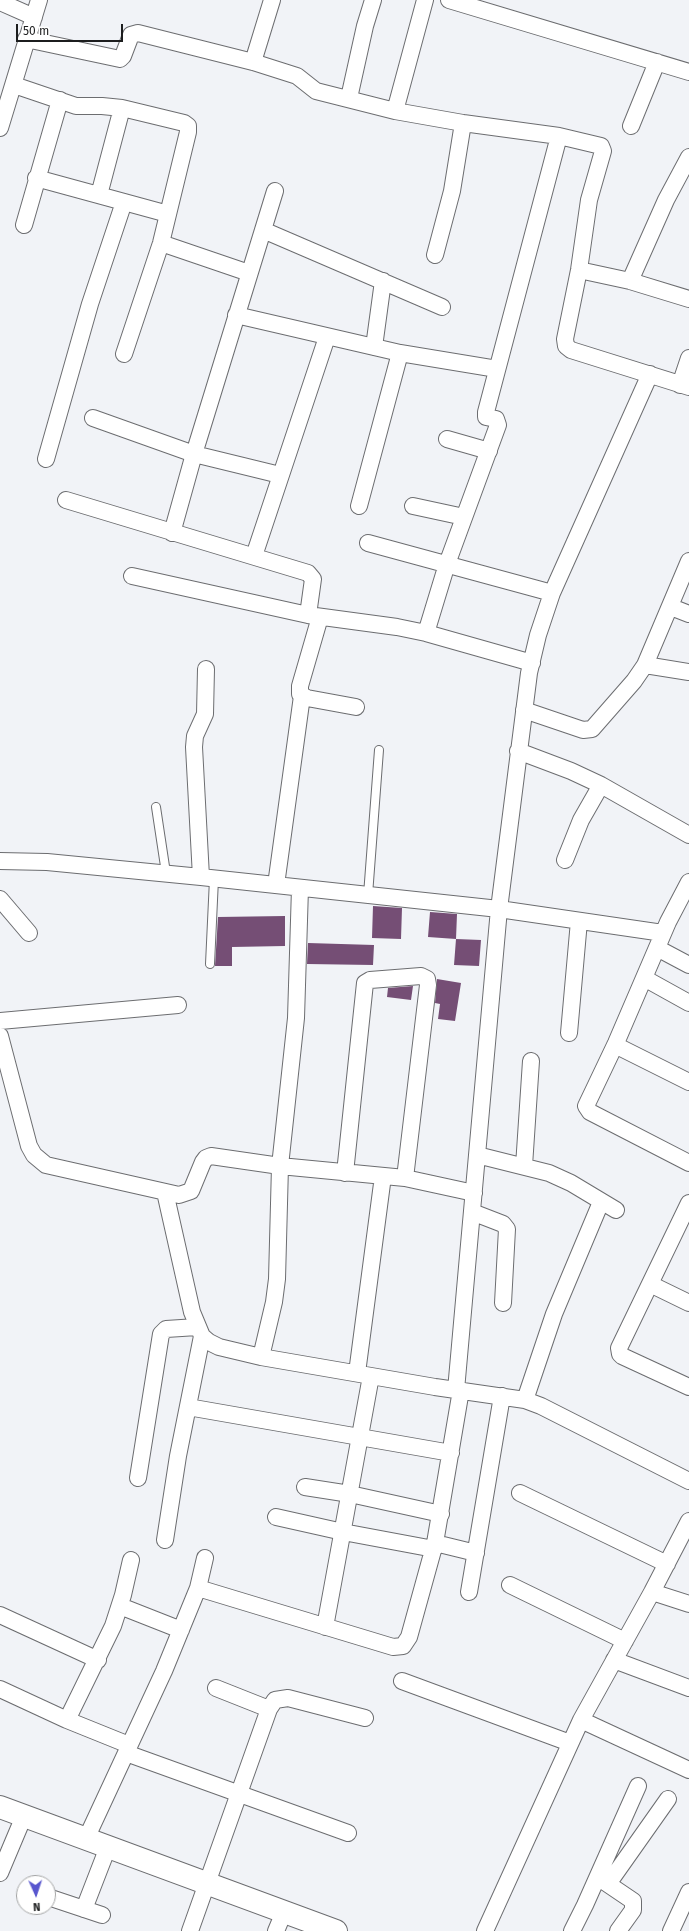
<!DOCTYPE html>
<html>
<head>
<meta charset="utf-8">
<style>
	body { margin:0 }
	#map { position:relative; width:689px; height:1931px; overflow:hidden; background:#f1f3f7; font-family:"Fira Sans",sans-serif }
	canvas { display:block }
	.north { position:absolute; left:16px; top:1875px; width:40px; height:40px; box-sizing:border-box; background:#fff; border:1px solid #a4a5a5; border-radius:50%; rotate:177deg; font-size:11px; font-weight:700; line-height:16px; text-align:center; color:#1c1d1e }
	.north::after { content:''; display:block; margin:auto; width:14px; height:18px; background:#5856ce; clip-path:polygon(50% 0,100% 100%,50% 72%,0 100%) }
	.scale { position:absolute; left:16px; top:24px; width:107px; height:18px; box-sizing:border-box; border:2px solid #1c1d1e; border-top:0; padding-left:5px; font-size:12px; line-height:14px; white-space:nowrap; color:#1c1d1e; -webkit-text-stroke:3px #fff; paint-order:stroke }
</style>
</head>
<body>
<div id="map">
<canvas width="689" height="1931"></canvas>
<div class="north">N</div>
<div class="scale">50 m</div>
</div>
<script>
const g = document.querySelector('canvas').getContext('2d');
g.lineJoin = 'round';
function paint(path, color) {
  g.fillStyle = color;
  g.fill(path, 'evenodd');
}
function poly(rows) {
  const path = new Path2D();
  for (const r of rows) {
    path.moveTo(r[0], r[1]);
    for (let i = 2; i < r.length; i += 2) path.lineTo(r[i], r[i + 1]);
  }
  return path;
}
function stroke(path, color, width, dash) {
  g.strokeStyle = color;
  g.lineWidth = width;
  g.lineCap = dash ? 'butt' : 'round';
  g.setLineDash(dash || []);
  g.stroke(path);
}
paint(poly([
	[373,906,402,908,401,939,372,938],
	[430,912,457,914,456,939,428,937],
	[285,916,285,946,232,947,232,966,215,966,218,917],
	[456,939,481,940,479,966,454,965],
	[308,943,374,945,373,965,307,964],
	[437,979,461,983,455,1021,438,1019,440,1004,435,1003],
	[413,986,411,1000,387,997,388,988]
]), '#754e75');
const lane = poly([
	[156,807,166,873],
	[368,895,379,750],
	[210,964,214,879]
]);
const street = poly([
	[449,0,689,72],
	[0,2,34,17],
	[26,39,120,59,123,56,131,35,138,33,253,62,297,76,316,91,395,111,463,123,559,136,601,146,603,151,589,200,579,270,565,339,566,346,571,350,689,387],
	[253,62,272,0],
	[14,85,76,106,102,106,122,108,184,123,188,126,188,132,161,243,124,354],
	[349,98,365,26,373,0],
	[395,111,425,0],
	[631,126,657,62],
	[0,128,39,0],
	[36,178,168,214],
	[99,195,122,108],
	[24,225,60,100],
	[263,230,442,307],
	[161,243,249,273],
	[435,255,452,191,463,123],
	[579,270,630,281,689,299],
	[630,281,666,200,689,157],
	[236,315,400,353,497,369],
	[374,347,383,281],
	[680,385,689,358],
	[93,418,194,454,280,475],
	[447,439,489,451],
	[46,459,90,304,124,202],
	[66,500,308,573,313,579,308,615],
	[359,506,400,353],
	[413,506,464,517],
	[172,533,194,454,275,191],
	[368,543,552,593],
	[254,556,327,337],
	[132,576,308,615,397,627,426,633,532,663],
	[671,607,689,614],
	[320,617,300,686,300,694,307,698,356,707],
	[426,633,447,564,498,425,496,419,486,417,486,412,559,136],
	[645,665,689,672],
	[524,710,583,730,592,729,634,681,645,665,689,561],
	[518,751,571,771,601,785,689,835],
	[565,860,581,820,601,785],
	[0,861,47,862,201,877,499,909,663,933],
	[201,877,194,747,195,736,205,714,206,669],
	[689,882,668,922,616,1043,586,1106,590,1112,689,1163],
	[276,885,302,696],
	[0,899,29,933],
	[657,948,689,965],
	[644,978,689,1003],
	[0,1021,178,1005],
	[569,1033,579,921],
	[0,1036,29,1146,34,1155,46,1165,179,1195,191,1191,203,1162,206,1158,211,1156,280,1166,405,1178,474,1193],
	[615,1045,689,1082],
	[477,1155,549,1173,571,1183,616,1210],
	[524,1166,531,1061],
	[345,1173,365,983,370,980,421,976,427,979,428,985,405,1178],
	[165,1192,192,1312,202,1336,209,1342,219,1347,261,1357,435,1387,525,1400,541,1406,689,1481],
	[689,1203,619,1348,620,1354,622,1356,689,1387],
	[472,1212,503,1224,507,1229,503,1303],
	[650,1284,689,1303],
	[261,1357,274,1302,277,1279,280,1166,296,1018,300,888],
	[357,1373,383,1176],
	[456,1390,499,909,529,673,538,635,552,593,650,374],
	[525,1400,554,1314,601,1202],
	[188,1407,451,1453],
	[138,1478,161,1334,166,1329,197,1327],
	[305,1487,350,1494,441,1514],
	[520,1493,667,1564],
	[276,1517,343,1532,434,1549],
	[165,1540,178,1456,202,1336],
	[435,1543,476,1553],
	[510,1585,625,1641],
	[198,1588,393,1647,403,1646,409,1637,435,1543,461,1390],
	[469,1592,502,1396],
	[652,1592,689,1604],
	[120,1606,181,1630],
	[0,1615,98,1660],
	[325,1627,371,1376],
	[614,1660,689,1688],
	[402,1681,570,1743],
	[216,1688,269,1709],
	[0,1689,67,1720,129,1745],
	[67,1720,113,1626,123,1595,131,1560],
	[581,1720,689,1770],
	[126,1753,348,1833],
	[86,1839,164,1671,198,1588,205,1558],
	[0,1873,24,1816],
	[599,1878,633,1901,633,1910,618,1931],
	[608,1884,668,1799],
	[48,1897,102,1915],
	[84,1909,108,1847],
	[190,1931,269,1709,275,1700,288,1698,365,1718],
	[276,1931,284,1912],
	[485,1931,581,1720,652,1592,689,1521],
	[572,1931,585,1905,638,1786],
	[671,1931,689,1892]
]);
const secondary = poly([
	[0,1807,336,1931]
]);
stroke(lane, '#6c6d70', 10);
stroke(street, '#6c6d70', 18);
stroke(secondary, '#6c6d70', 24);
stroke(lane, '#fff', 8);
stroke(street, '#fff', 16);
stroke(secondary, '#fff', 22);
</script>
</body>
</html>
